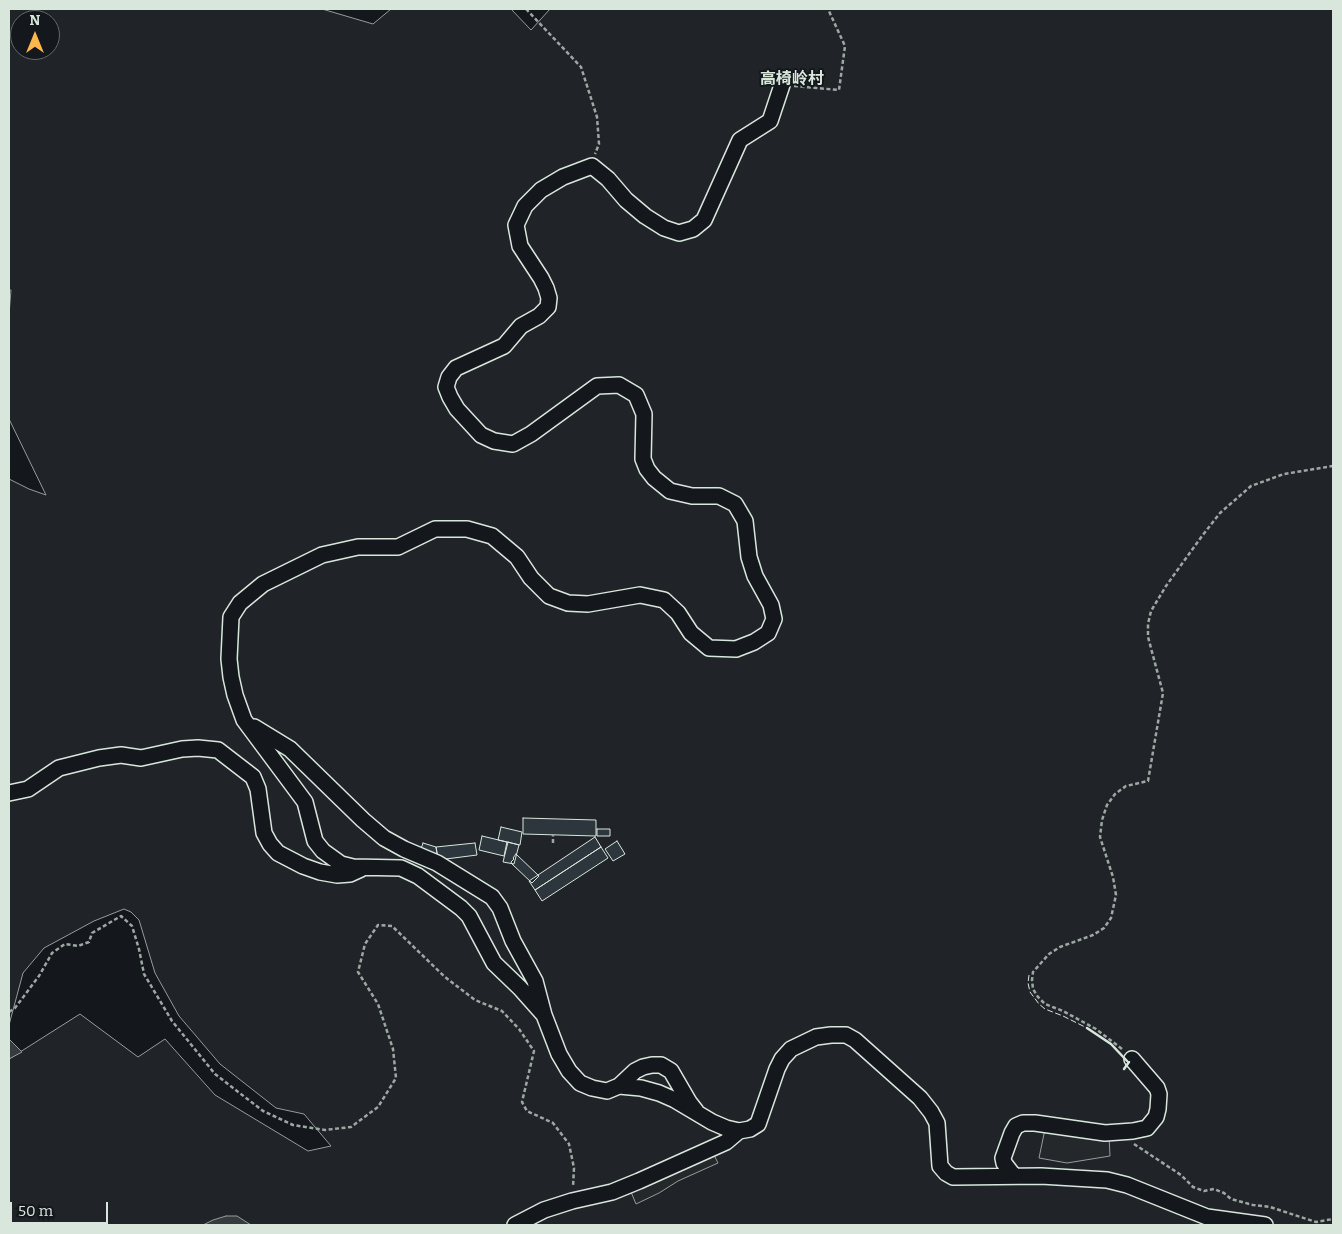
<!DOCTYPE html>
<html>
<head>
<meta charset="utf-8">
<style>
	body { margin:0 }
	#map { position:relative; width:1342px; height:1234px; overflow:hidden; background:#14181c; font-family:Bitter,serif }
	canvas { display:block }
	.frame { position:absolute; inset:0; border:10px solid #d8e6dc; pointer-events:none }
	.north { position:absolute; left:10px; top:10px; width:50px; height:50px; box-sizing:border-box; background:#14181c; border:1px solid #626a69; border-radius:50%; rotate:0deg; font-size:14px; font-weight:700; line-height:20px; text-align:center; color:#d8e6dc }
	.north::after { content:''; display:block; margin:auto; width:18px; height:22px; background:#ffb74d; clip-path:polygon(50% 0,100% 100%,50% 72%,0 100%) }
	.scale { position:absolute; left:10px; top:1202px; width:98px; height:22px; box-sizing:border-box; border:2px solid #d8e6dc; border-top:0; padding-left:6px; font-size:15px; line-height:18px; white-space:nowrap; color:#d8e6dc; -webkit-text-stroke:4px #14181c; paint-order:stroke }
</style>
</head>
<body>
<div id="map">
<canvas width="1342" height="1234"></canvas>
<div class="frame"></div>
<div class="north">N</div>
<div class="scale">50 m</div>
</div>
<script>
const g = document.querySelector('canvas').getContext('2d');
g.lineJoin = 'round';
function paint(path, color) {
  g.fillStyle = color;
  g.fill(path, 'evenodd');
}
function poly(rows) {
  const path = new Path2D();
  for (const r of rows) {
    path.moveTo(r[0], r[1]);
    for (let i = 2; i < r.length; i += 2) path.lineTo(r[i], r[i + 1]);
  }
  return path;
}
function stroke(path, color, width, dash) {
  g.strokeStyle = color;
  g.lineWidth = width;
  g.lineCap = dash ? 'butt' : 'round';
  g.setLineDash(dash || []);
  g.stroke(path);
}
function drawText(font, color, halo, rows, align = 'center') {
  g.font = font + ' Bitter,"Noto Sans SC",serif';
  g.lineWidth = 4;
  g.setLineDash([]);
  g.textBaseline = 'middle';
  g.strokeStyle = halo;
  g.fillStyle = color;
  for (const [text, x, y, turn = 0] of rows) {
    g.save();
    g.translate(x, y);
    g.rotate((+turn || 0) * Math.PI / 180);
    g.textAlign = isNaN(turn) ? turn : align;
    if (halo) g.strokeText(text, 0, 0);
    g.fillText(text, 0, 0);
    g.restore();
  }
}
const green = poly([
	[9,9,322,9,373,24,391,9,511,9,531,30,550,9,1333,9,1333,1225,9,1225,9,1059,80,1014,138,1057,165,1039,215,1095,308,1151,331,1146,304,1114,276,1108,220,1064,179,1016,155,973,139,920,131,912,124,909,94,921,44,948,23,973,9,1025,9,479,29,489,46,495,9,419,9,315,11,290,9,290,9,9],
	[20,20,50,20,50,50,20,50,20,20]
]);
paint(green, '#202428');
stroke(green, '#939e99', 1);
const parking = poly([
	[1045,1129,1109,1136,1110,1156,1067,1163,1039,1158,1045,1129],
	[713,1153,718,1163,678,1181,659,1193,636,1204,631,1192,713,1153]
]);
paint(parking, '#24282b');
stroke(parking, '#939e99', 1);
const water = poly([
	[9,1039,22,1052,9,1059,9,1039],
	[226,1216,237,1216,251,1225,203,1225,213,1220,226,1216]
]);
paint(water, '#363b3e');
stroke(water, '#939e99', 1);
const building = poly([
	[523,818,596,820,596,836,523,834,523,818],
	[501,827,522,832,520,845,498,840,501,827],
	[597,829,610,829,610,836,597,836,597,829],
	[482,836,507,842,504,856,479,850,482,836],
	[595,837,601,847,535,890,529,881,595,837],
	[617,841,625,854,613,861,605,849,617,841],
	[508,842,519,845,514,864,503,862,508,842],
	[423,843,436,847,438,858,420,852,423,843],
	[475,843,477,855,438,860,436,847,475,843],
	[601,847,608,858,542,901,535,890,601,847],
	[516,854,539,876,532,883,512,864,511,862,514,859,513,858,516,854]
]);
paint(building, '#2c363c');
stroke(building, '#d8e6dc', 1);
const minor = poly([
	[254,727,290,749,363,820,384,838,404,849,437,863,492,897,500,908,513,941,535,981,544,1015,559,1054,569,1071,580,1083,592,1088,607,1091,619,1086,641,1088,659,1093,675,1100,712,1122,726,1128,739,1131,750,1129,758,1124,777,1069,782,1059,791,1049,816,1037,831,1035,846,1035,855,1040,920,1098,931,1112,937,1123,940,1166,946,1173,953,1177,1041,1176,1107,1180,1127,1185,1207,1217,1265,1225],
	[9,793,28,789,59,768,99,758,121,755,141,758,182,749,198,748,218,750,253,777,258,789,264,833,270,844,278,853,303,866,320,872,337,875,350,874,361,869],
	[544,1015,520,988,494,963,469,916,461,908,418,876,401,868,353,867,341,864,323,851,315,841,305,802,244,720,235,695,231,677,229,659,231,617,240,603,263,584,322,555,358,547,398,547,435,529,467,529,492,536,517,557,531,578,549,596,568,603,588,604,640,595,664,600,678,613,691,633,709,648,736,649,754,642,768,633,774,619,771,605,755,576,749,557,745,521,735,504,719,496,692,496,670,491,654,478,647,469,643,459,644,414,636,395,619,385,597,386,531,434,513,444,494,441,481,435,457,409,450,397,446,387,449,377,456,368,504,346,521,326,539,316,548,307,549,298,546,288,541,278,520,246,516,225,525,206,541,190,563,177,592,166,608,179,626,200,645,216,664,228,679,233,693,229,704,220,740,140,770,121,782,85],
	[619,1086,635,1071,643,1067,652,1065,661,1065,671,1071,689,1102,696,1111],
	[1014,1176,1004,1163,1003,1158,1012,1133,1016,1126,1023,1123,1035,1123,1105,1133,1133,1131,1147,1128,1156,1117,1158,1109,1159,1094,1157,1088,1132,1059],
	[515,1225,544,1210,572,1201,612,1192,639,1181,726,1142,739,1131]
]);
stroke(minor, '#d8e6dc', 18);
stroke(poly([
	[526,9,581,67,597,117,599,144,595,154],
	[794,86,839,90,845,46,828,9],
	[553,843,553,835],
	[9,1012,15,1008,39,976,52,953,65,944,78,946,89,942,92,933,121,916,132,926,139,949,144,974,172,1021,215,1074,263,1111,293,1125,325,1130,351,1127,378,1107,396,1078,393,1049,378,1004,358,972,365,944,378,925,392,926,445,977,475,1000,502,1011,519,1029,534,1051,522,1102,527,1111,553,1123,569,1144,574,1168,573,1187],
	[1122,1049,1096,1029,1063,1011,1045,1004,1038,997,1033,989,1032,980,1033,972,1049,954,1060,947,1093,935,1104,928,1111,918,1116,895,1113,877,1100,837,1102,820,1107,805,1115,794,1126,786,1148,781,1163,693,1148,637,1148,624,1151,611,1166,586,1202,536,1220,513,1251,486,1284,474,1333,466],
	[1134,1144,1181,1175,1193,1187,1204,1191,1214,1189,1224,1193,1231,1199,1253,1205,1270,1207,1316,1222,1333,1219]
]), '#9da8a2', 2.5, [4, 2.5]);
stroke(minor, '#14181c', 15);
stroke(poly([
	[1029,975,1028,983,1030,992,1039,1004,1045,1009,1063,1016,1087,1028]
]), '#d8e6dc', 1, [6, 2.5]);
stroke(poly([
	[1087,1028,1111,1044,1127,1061],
	[1124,1069,1129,1062]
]), '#d8e6dc', 2.5);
drawText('bold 16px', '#d8e6dc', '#14181c', [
	["高椅岭村",792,80]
]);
</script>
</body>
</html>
